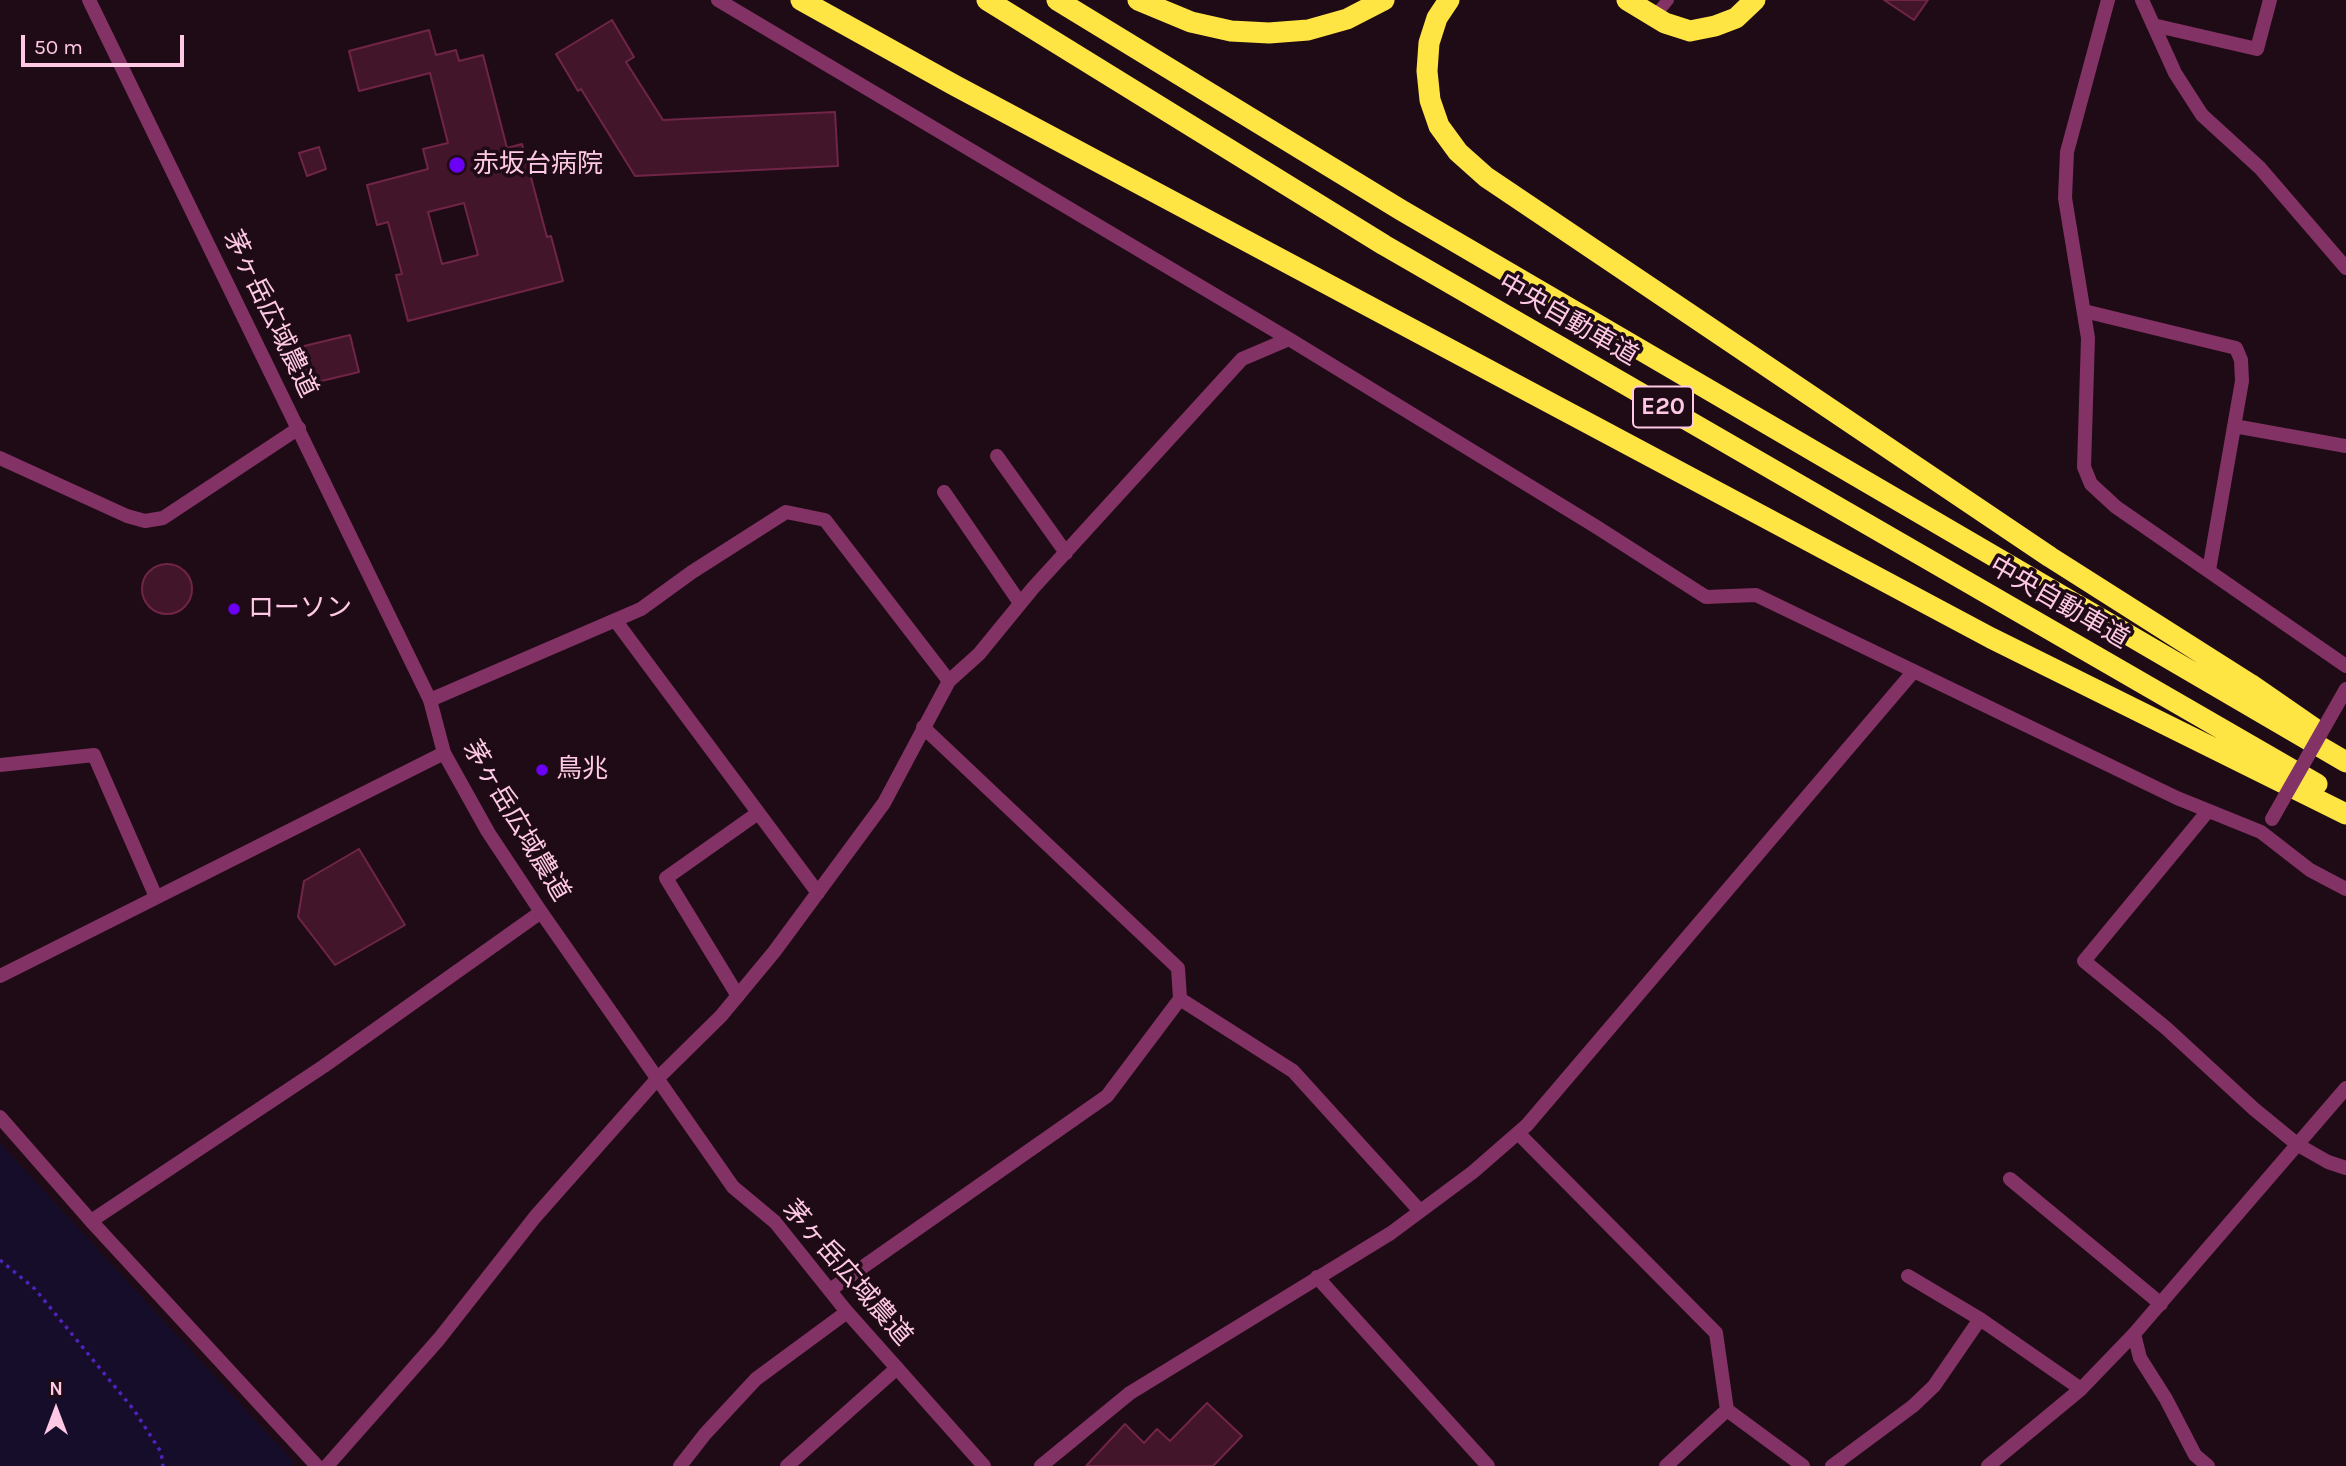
<!DOCTYPE html>
<html>
<head>
<meta charset="utf-8">
<style>
	body { margin:0 }
	#map { position:relative; width:2346px; height:1466px; overflow:hidden; background:#1f0b15; font-family:Karla,sans-serif }
	canvas { display:block }
	.north { position:absolute; left:21px; top:1375px; width:70px; height:70px; -webkit-text-stroke:5px #1f0b15; paint-order:stroke; rotate:0deg; font-size:19px; font-weight:700; line-height:28px; text-align:center; color:#ffc9e6 }
	.north::after { content:''; display:block; margin:auto; width:24px; height:32px; background:#ffc9e6; clip-path:polygon(50% 0,100% 100%,50% 72%,0 100%) }
	.scale { position:absolute; left:21px; top:35px; width:163px; height:32px; box-sizing:border-box; border:4px solid #ffc9e6; border-top:0; padding-left:9px; font-size:21px; line-height:24px; white-space:nowrap; color:#ffc9e6; -webkit-text-stroke:5px #1f0b15; paint-order:stroke }
</style>
</head>
<body>
<div id="map">
<canvas width="2346" height="1466"></canvas>
<div class="north">N</div>
<div class="scale">50 m</div>
</div>
<script>
const g = document.querySelector('canvas').getContext('2d');
g.lineJoin = 'round';
function paint(path, color) {
  g.fillStyle = color;
  g.fill(path, 'evenodd');
}
function poly(rows) {
  const path = new Path2D();
  for (const r of rows) {
    if (r.length === 3) {
      path.moveTo(r[0] + r[2], r[1]);
      path.arc(r[0], r[1], r[2], 0, 2 * Math.PI);
      continue;
    }
    path.moveTo(r[0], r[1]);
    for (let i = 2; i < r.length; i += 2) path.lineTo(r[i], r[i + 1]);
  }
  return path;
}
function stroke(path, color, width, dash) {
  g.strokeStyle = color;
  g.lineWidth = width;
  g.lineCap = dash ? 'butt' : 'round';
  g.setLineDash(dash || []);
  g.stroke(path);
}
function drawText(font, color, halo, rows, align = 'center') {
  g.font = font + ' Karla,"Noto Sans JP",sans-serif';
  g.lineWidth = 7;
  g.setLineDash([]);
  g.textBaseline = 'middle';
  g.strokeStyle = halo;
  g.fillStyle = color;
  for (const [text, x, y, turn = 0] of rows) {
    g.save();
    g.translate(x, y);
    g.rotate((+turn || 0) * Math.PI / 180);
    g.textAlign = isNaN(turn) ? turn : align;
    if (halo) g.strokeText(text, 0, 0);
    g.fillText(text, 0, 0);
    g.restore();
  }
}
paint(poly([
	[0,1143,294,1462,290,1466,0,1466]
]), '#160d2a');
const building = poly([
	[1884,0,1928,0,1914,20,1884,0],
	[612,20,634,57,626,62,663,120,835,112,838,166,635,176,581,89,578,91,556,54,612,20],
	[429,30,436,55,456,50,459,61,483,55,507,148,522,144,547,237,551,236,563,281,408,321,396,275,402,274,388,222,377,225,367,185,428,169,423,149,448,143,430,73,359,91,349,51,429,30],
	[464,203,478,255,442,264,428,212,464,203],
	[319,147,326,169,307,176,299,153,319,147],
	[350,335,359,372,309,384,300,347,350,335],
	[167,589,25],
	[359,849,405,925,335,965,298,917,304,881,359,849],
	[1207,1403,1242,1436,1213,1466,1086,1466,1125,1424,1144,1443,1157,1429,1170,1441,1207,1403]
]);
paint(building, '#42152a');
stroke(building, '#702548', 2);
stroke(poly([
	[0,1260,35,1289,134,1410,161,1452,163,1466]
]), '#4d23b9', 3.5, [3.5, 5]);
stroke(poly([
	[1654,17,1668,0]
]), '#823264', 12);
stroke(poly([
	[718,0,1289,339,1595,526,1706,597,1756,595,2177,798,2261,832,2310,870,2346,889],
	[2108,0,2067,152,2065,198,2088,338,2084,467,2091,484,2116,507,2346,666],
	[2142,0,2175,73,2202,115,2260,168,2346,268],
	[2153,25,2257,49,2270,0],
	[2084,311,2236,348,2241,360,2242,381,2209,570],
	[2234,426,2346,446],
	[997,456,1066,553],
	[0,458,127,516,145,521,163,518,299,428],
	[944,492,1020,603],
	[615,620,818,893],
	[430,700,641,609,692,572,786,512,825,520,949,681],
	[0,765,94,755,156,897],
	[2208,811,2084,961,2166,1028,2254,1109,2298,1145,2328,1162,2346,1168],
	[738,996,666,878,758,813],
	[1180,999,1293,1071,1420,1211],
	[0,1117,91,1221,317,1466],
	[1518,1133,1716,1333,1727,1410,1803,1466],
	[2010,1179,2161,1304],
	[91,1221,324,1066,541,912],
	[1908,1276,1980,1319,2081,1389],
	[1317,1277,1488,1466],
	[830,1290,1107,1096,1180,999,1178,968,923,727],
	[2134,1334,2140,1358,2166,1399,2195,1455,2208,1466],
	[327,1466,439,1339,535,1217,658,1078,721,1016,774,952,884,803,949,681,979,654,1033,588,1242,359,1289,339],
	[680,1466,705,1434,756,1379,847,1312],
	[787,1466,897,1368],
	[1041,1466,1130,1393,1391,1233,1473,1172,1527,1125,1914,671],
	[1666,1466,1727,1410],
	[1832,1466,1913,1406,1934,1386,1980,1319],
	[1988,1466,2081,1389,2134,1334,2346,1088]
]), '#823264', 14);
stroke(poly([
	[89,0,430,700,444,753,488,832,541,912,733,1187,775,1222,847,1312,984,1466],
	[0,976,444,753]
]), '#823264', 14);
stroke(poly([
	[801,0,954,85,1991,638,2346,814],
	[987,0,1384,245,2317,784],
	[1057,0,1401,210,2346,762],
	[1138,0,1191,22,1231,31,1269,33,1308,30,1347,19,1384,0],
	[1449,0,1437,18,1429,43,1427,71,1430,100,1439,126,1458,152,1486,177,2050,557,2250,684,2315,729],
	[1627,0,1665,23,1690,31,1715,26,1736,18,1755,0]
]), '#ffe544', 21);
stroke(poly([
	[2272,819,2346,689]
]), '#823264', 14);
for (const [x, y, r, color] of [
	[457,165,9,"#6b00f4"],
	[234,609,7,"#6b00f4"],
	[542,770,7,"#6b00f4"]
]) {
  const dot = new Path2D();
  dot.arc(x, y, r, 0, 2 * Math.PI);
  g.fillStyle = color;
  g.fill(dot);
  stroke(dot, '#1f0b15', 2.5);
}
for (const [x, y, w] of [
	[1663,407,60]
]) {
  const box = new Path2D();
  box.roundRect(x - w / 2, y - 20.5, w, 41, 5);
  g.fillStyle = '#1f0b15';
  g.fill(box);
  stroke(box, '#ffc9e6', 2);
}
drawText('bold 24px', '#ffc9e6', null, [
	["E20",1663,407]
]);
drawText('26px', '#ffc9e6', '#1f0b15', [
	["赤坂台病院",473,165],
	["ローソン",248,609],
	["鳥兆",556,770]
], 'left');
drawText('26px', '#ffc9e6', '#1f0b15', [
	["茅ヶ岳広域農道",270,314,64],
	["中央自動車道",1568,320,30],
	["中央自動車道",2059,603,30],
	["茅ヶ岳広域農道",516,821,59],
	["茅ヶ岳広域農道",847,1273,49]
]);
</script>
</body>
</html>
